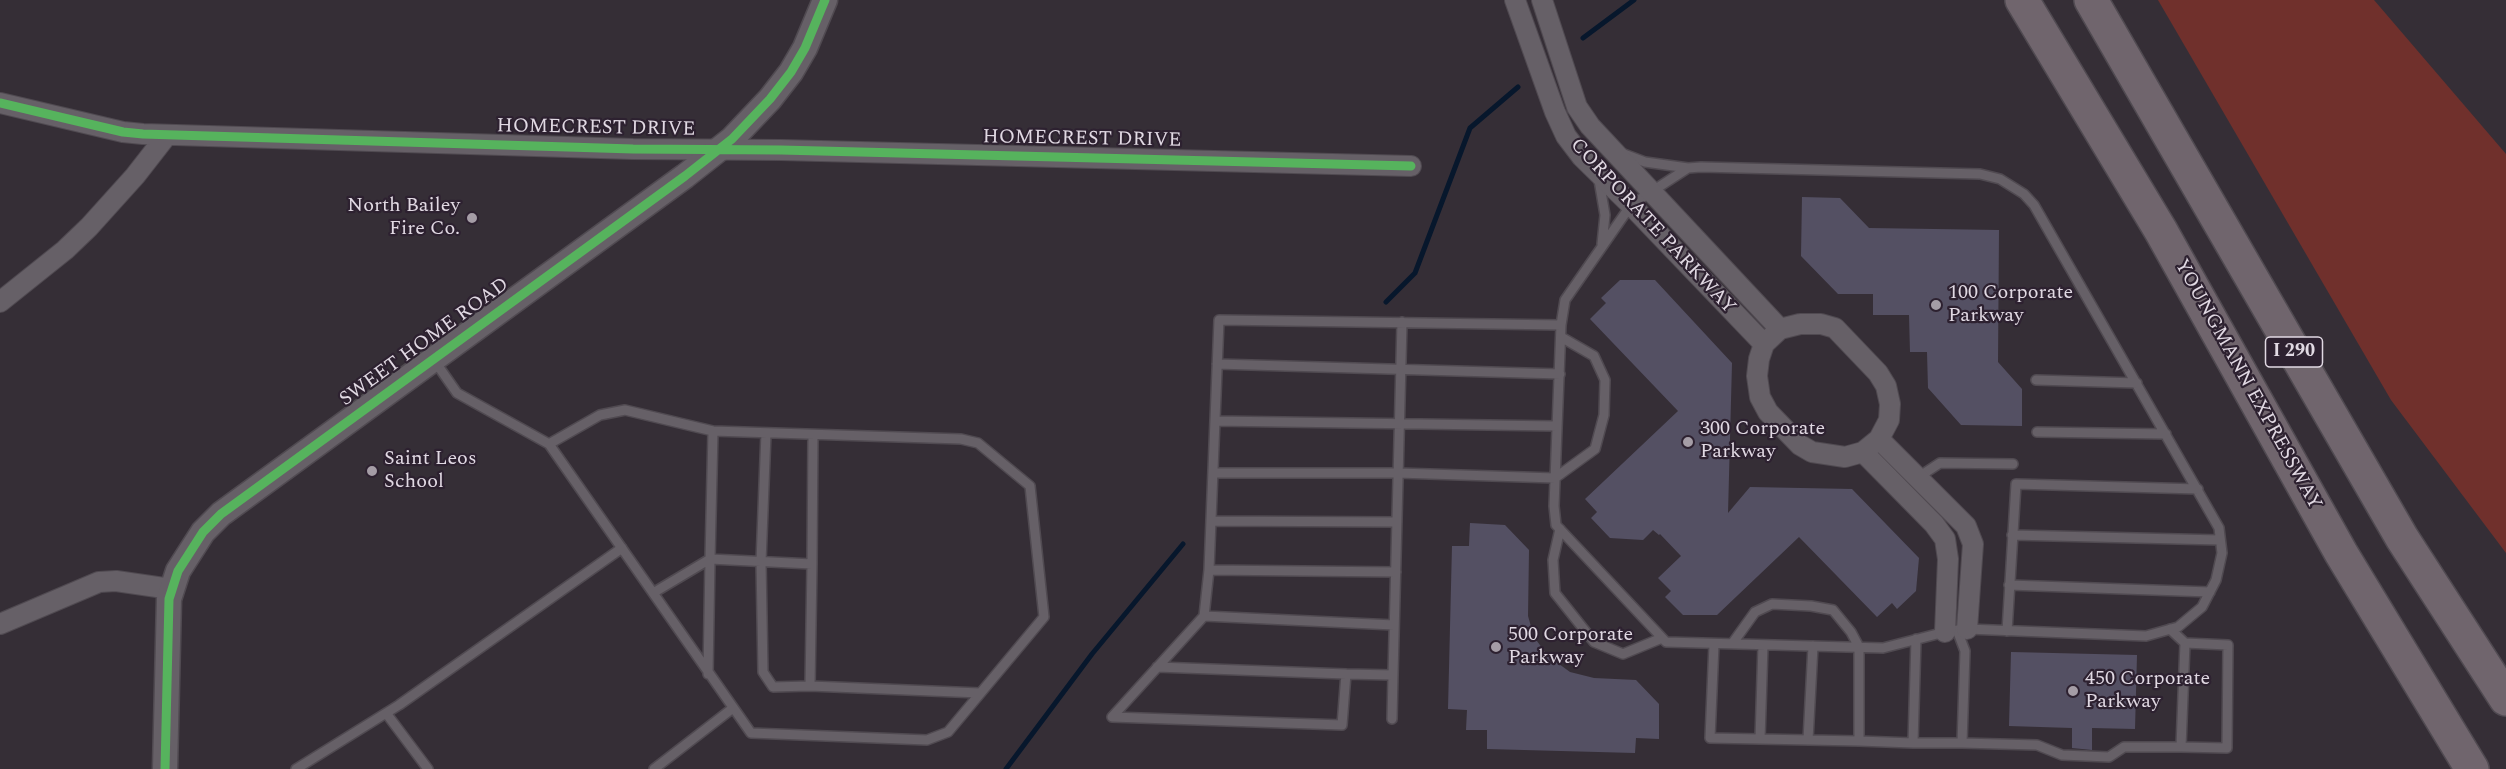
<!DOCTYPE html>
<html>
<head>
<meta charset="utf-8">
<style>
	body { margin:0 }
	canvas { display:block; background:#352e36 }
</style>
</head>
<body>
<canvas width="2506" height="769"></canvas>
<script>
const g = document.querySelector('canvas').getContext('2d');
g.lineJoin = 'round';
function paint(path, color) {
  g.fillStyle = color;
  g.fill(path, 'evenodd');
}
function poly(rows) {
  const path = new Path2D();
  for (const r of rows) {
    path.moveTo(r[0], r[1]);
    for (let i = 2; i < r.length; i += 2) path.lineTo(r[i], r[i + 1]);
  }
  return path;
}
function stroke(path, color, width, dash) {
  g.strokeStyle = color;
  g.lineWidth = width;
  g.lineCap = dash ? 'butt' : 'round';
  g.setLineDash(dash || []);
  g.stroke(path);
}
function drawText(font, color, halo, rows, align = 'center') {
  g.font = font + ' Spectral,serif';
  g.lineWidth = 4.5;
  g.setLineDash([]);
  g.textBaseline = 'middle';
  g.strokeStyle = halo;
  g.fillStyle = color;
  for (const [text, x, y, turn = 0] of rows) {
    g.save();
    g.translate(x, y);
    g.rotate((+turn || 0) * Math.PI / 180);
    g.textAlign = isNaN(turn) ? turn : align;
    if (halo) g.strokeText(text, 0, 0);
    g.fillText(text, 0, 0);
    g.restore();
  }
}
paint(poly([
	[2158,0,2374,0,2506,154,2506,553,2391,400]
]), '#70302c');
stroke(poly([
	[1583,38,1634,0],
	[1386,302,1415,273,1470,128,1518,87],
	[1006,769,1092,654,1183,544]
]), '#07172c', 5);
paint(poly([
	[1802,197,1840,198,1869,228,1999,230,1998,362,2022,389,2022,426,1961,425,1928,388,1927,352,1910,352,1909,315,1873,315,1873,294,1838,294,1801,256],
	[1620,280,1655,280,1732,363,1728,513,1750,487,1852,489,1919,558,1916,591,1897,609,1892,603,1877,617,1799,537,1717,615,1683,615,1665,597,1671,591,1658,578,1681,556,1660,534,1659,535,1653,530,1643,540,1610,538,1591,518,1597,512,1585,499,1678,411,1590,319,1606,303,1601,298],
	[1470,523,1505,525,1529,550,1528,616,1534,637,1548,656,1570,672,1594,678,1636,680,1659,704,1659,739,1636,738,1635,753,1487,749,1487,730,1466,730,1467,710,1448,709,1452,546,1469,546],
	[2011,652,2137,655,2135,729,2092,728,2092,750,2072,748,2072,728,2009,726]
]), '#545063');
const service = poly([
	[1624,154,1645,162,1688,168],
	[1701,167,1980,174,2000,179,2024,194,2034,205,2219,528,2222,553,2216,580,2202,607,2178,627,2146,636,1967,629,1945,632,1883,648,1666,642,1556,525,1554,506,1561,325,1565,300,1631,205,1688,168,1701,167],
	[1599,180,1605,215,1602,244],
	[434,360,457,393,549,444,751,733,927,740,948,732,1044,617,1030,486,978,443,961,439,713,431,625,410,600,415,549,444],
	[1217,364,1560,374],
	[2036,380,2137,383],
	[1215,421,1557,426],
	[2037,432,2166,434],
	[766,433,761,562,763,672,773,687,810,686],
	[1213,473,1398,473,1555,478,1595,449,1604,415,1605,380,1594,356,1561,337],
	[1917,478,1940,463,2013,464],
	[1211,521,1397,522],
	[1560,529,1553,560,1555,593,1594,642,1623,654,1662,638],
	[2012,535,2220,540],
	[812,564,810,686,980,693],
	[1209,570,1396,572],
	[2009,585,2210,592],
	[653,593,710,559,713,431],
	[1204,616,1394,625],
	[2007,631,2016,484,2198,489],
	[1714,644,1710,738,1859,741,1859,647,1851,632,1833,610,1811,606,1772,604,1755,612,1732,644],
	[1157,667,1346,674],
	[708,674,710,559,812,564,813,435],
	[1393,675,1402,322],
	[386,713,428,769],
	[1392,719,1393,675,1346,674,1342,725,1112,717,1204,616,1209,570,1219,320,1561,325],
	[1760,739,1763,645],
	[1808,740,1813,646],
	[1859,741,1913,743,1916,639],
	[1913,743,1962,743,1965,651,1957,630],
	[1962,743,2037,745,2062,755,2109,757,2124,747,2181,747,2185,643,2170,629],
	[2181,747,2227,748,2228,645,2185,643],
	[296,769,399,705,622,548],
	[654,769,733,708]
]);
const minor = poly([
	[1515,0,1555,112,1566,136,1582,157,1631,205,1764,344],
	[1542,0,1577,107,1590,126,1780,329],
	[0,103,123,132,143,134,633,149,781,150,1411,166],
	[0,302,65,250,89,227,135,176,167,135],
	[1800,324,1821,324,1835,328,1878,373,1886,386,1890,404,1889,420,1879,439,1863,452,1845,457,1812,452,1800,445,1768,412,1760,397,1757,376,1759,359,1764,344,1780,329,1800,324],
	[1879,439,1966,526,1973,544,1967,629],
	[1863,452,1934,524,1945,539,1948,559,1945,632],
	[0,624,99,582,116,581,171,589]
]);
const tertiary = poly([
	[165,769,169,599,178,571,203,532,221,514,685,176,732,139,770,99,791,72,805,48,825,0]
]);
const motorway = poly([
	[2022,0,2161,231,2341,553,2472,769],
	[2091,0,2402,538,2506,699]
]);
stroke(service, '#504a51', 12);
stroke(minor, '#504a51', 22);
stroke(tertiary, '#504a51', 27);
stroke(motorway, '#504a51', 36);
stroke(service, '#666067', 9);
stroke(minor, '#666067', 20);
stroke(tertiary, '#666067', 24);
stroke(motorway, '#70656d', 33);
stroke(poly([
	[0,103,123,132,143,134,633,149,781,150,1411,166],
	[165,769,169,599,178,571,203,532,221,514,685,176,732,139,770,99,791,72,805,48,825,0]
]), '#56b35d', 9);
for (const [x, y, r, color] of [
	[472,218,6,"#a59da6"],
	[1936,305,6,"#a59da6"],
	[1688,442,6,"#a59da6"],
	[372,471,6,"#a59da6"],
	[1496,647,6,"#a59da6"],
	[2073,691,6,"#a59da6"]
]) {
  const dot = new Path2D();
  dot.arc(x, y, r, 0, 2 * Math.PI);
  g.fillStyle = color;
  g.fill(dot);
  stroke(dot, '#2d2130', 2);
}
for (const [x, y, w] of [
	[2294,352,57]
]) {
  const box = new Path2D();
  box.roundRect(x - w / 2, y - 15, w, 30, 4.5);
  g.fillStyle = '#2d2130';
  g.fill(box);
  stroke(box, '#e1d9e3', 1.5);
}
drawText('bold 18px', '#e1d9e3', null, [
	["I 290",2294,352]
]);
drawText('20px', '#e1d9e3', '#2d2130', [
	["HOMECREST DRIVE",596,129,1],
	["HOMECREST DRIVE",1082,140,1],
	["CORPORATE PARKWAY",1652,227,47],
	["SWEET HOME ROAD",425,343,-36],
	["YOUNGMANN EXPRESSWAY",2247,385,61]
]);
drawText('20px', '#e1d9e3', '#2d2130', [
	["North Bailey",460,207,"right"],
	["Fire Co.",460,230,"right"],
	["100 Corporate",1948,294],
	["Parkway",1948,317],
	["300 Corporate",1700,430],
	["Parkway",1700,453],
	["Saint Leos",384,460],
	["School",384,483],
	["500 Corporate",1508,636],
	["Parkway",1508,659],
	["450 Corporate",2085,680],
	["Parkway",2085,703]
], 'left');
</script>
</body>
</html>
